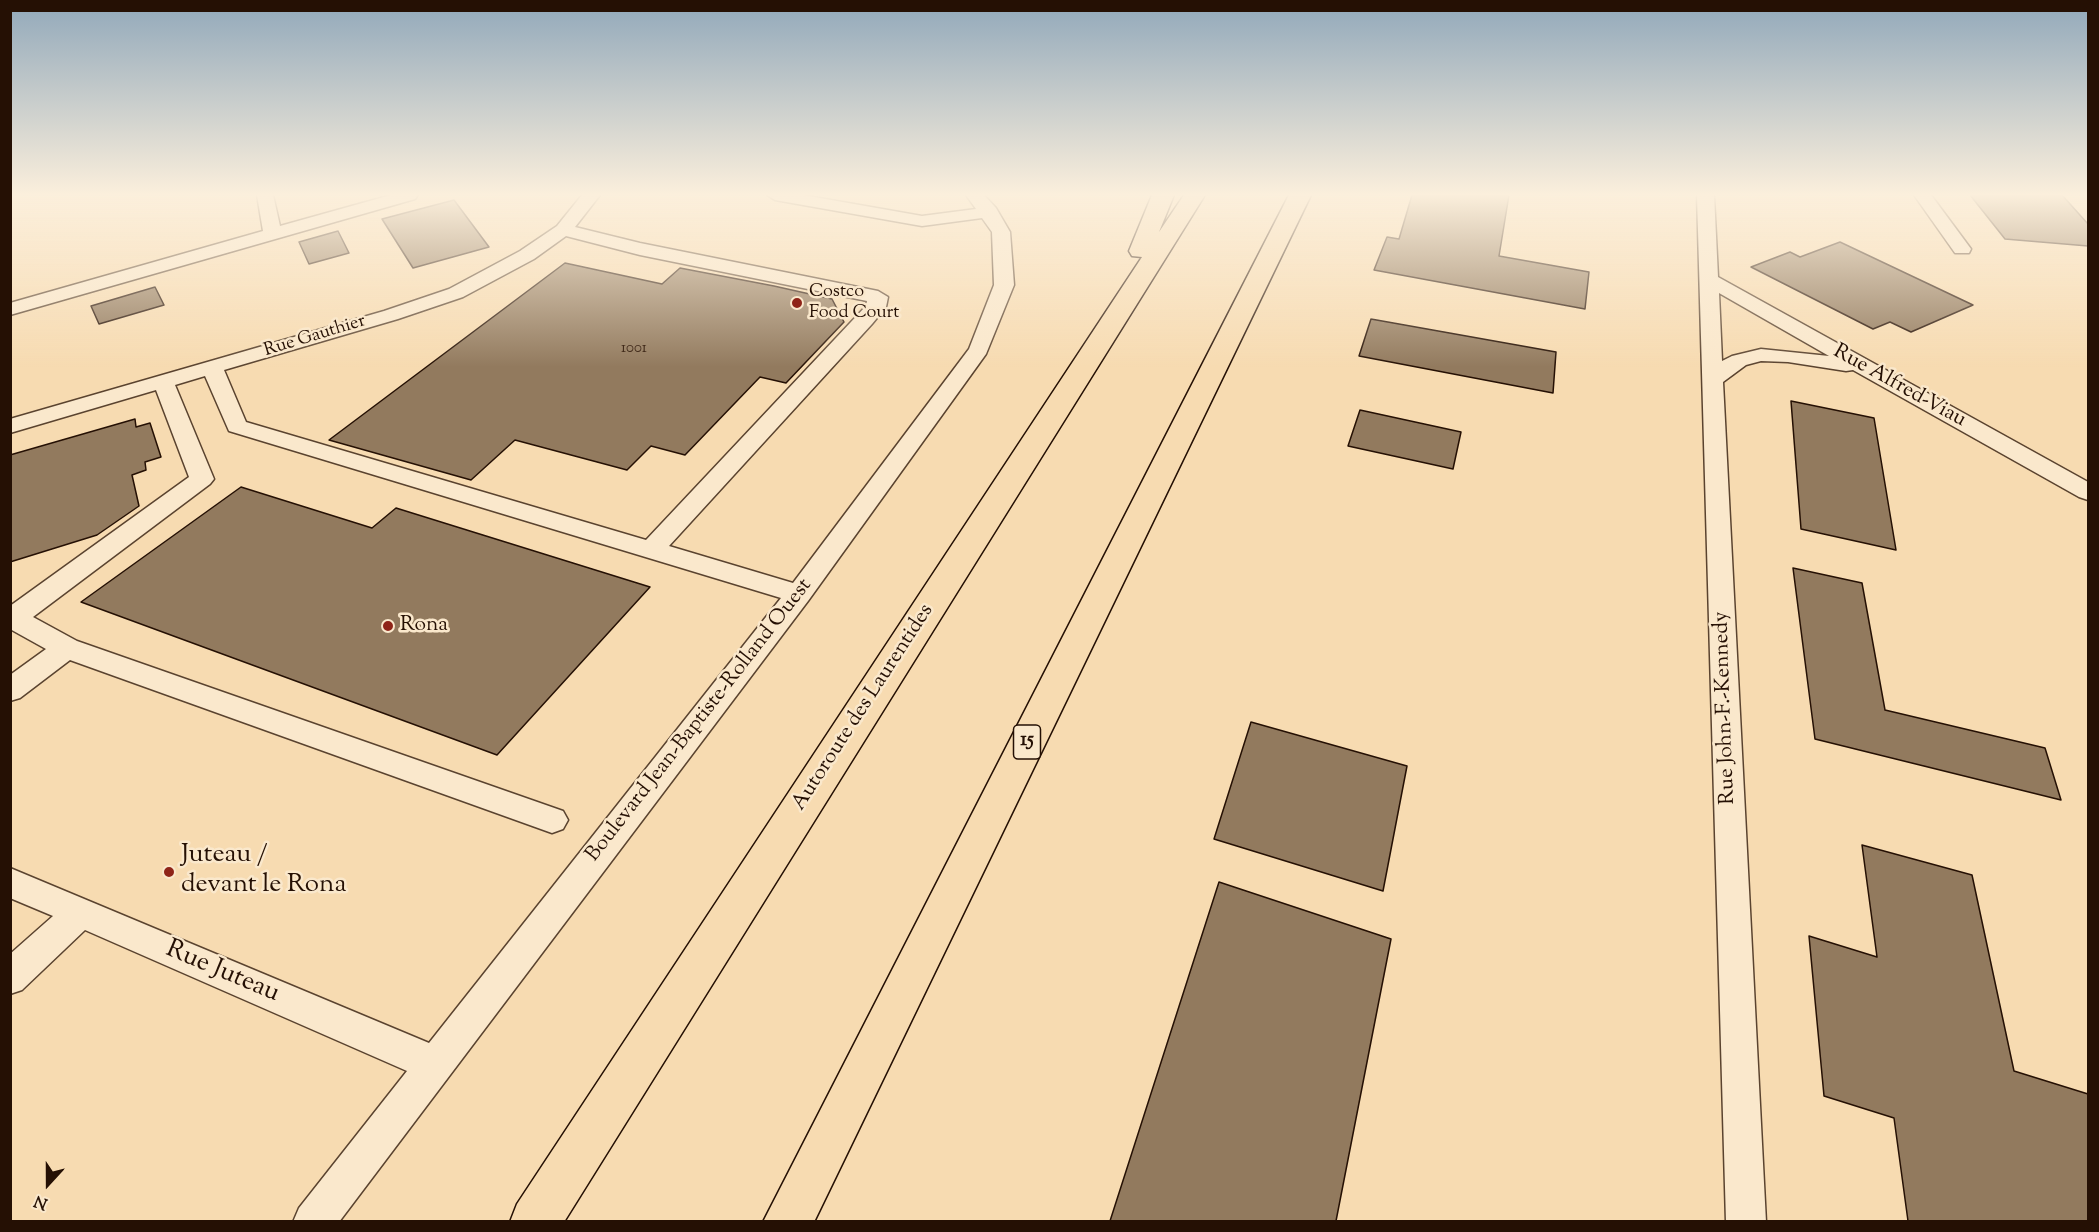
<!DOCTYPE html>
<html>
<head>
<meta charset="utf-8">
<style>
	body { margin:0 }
	#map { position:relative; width:2099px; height:1232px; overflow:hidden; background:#f7dbb1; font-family:"Sorts Mill Goudy",serif }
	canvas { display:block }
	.frame { position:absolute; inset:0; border:12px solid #251004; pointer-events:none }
	.north { position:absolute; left:18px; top:1154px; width:60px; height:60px; -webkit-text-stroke:4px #fae8cc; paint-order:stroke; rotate:201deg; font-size:16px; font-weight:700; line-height:24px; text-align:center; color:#251004 }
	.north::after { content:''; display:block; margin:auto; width:21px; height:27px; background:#251004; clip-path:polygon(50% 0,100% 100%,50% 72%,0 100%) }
</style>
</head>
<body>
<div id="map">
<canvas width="2099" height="1232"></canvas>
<div class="frame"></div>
<div class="north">N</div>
</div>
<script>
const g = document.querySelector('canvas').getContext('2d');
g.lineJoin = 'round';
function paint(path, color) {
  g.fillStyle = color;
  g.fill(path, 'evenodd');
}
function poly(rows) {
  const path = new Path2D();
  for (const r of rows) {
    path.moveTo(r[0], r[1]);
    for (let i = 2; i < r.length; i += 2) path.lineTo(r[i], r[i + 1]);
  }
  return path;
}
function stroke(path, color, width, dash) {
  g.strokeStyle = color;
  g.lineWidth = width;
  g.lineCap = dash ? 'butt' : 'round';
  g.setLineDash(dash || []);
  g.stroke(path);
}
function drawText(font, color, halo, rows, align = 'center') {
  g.font = font + ' "Sorts Mill Goudy",serif';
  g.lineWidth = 5;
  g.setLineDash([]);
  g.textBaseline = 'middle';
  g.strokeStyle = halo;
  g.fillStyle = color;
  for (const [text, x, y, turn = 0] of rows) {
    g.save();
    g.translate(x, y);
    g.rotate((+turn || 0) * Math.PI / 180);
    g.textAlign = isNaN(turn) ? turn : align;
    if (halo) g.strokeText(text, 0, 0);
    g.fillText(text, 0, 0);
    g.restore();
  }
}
const building = poly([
	[1412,195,1509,195,1499,256,1589,272,1585,309,1374,270,1387,237,1399,239,1412,195],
	[1970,195,2062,195,2088,224,2088,246,2005,239,1970,195],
	[454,200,489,247,413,268,382,219,454,200],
	[338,231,349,253,309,264,299,242,338,231],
	[1840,242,1973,305,1911,332,1890,322,1873,329,1751,267,1790,252,1800,257,1840,242],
	[565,263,662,284,680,268,774,286,832,299,844,322,786,383,760,377,685,455,651,446,627,470,515,440,471,480,329,440,565,263],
	[155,287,164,305,99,324,91,306,155,287],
	[1371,319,1556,352,1553,393,1359,356,1371,319],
	[1791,401,1874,418,1896,550,1801,529,1791,401],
	[1360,410,1461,432,1453,469,1348,446,1360,410],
	[135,419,136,427,150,423,161,457,145,462,146,470,132,475,139,506,97,535,10,562,10,455,135,419],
	[241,487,372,528,396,508,650,587,497,755,81,602,241,487],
	[1793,568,1862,583,1885,710,2045,748,2061,800,1815,739,1793,568],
	[1251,722,1407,766,1383,891,1214,839,1251,722],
	[1862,845,1972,875,2014,1071,2088,1094,2088,1221,1908,1221,1894,1118,1824,1096,1809,936,1877,957,1862,845],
	[1219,882,1391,939,1336,1221,1110,1221,1219,882]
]);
paint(building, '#927a5e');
stroke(building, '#251004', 1.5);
const minor = poly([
	[257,195,273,195,280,226,391,195,418,195,415,199,10,315,10,303,263,231,257,195],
	[582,195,600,195,575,227,640,243,878,291,888,297,886,307,872,324,669,546,793,583,969,349,994,285,992,232,982,218,922,226,775,200,767,195,803,195,922,216,976,209,966,195,984,195,996,208,1010,232,1014,285,986,354,808,601,339,1222,293,1222,299,1208,407,1071,85,930,22,990,10,994,10,954,53,916,10,898,10,868,429,1043,781,598,229,431,205,376,175,385,214,479,210,484,33,617,77,641,563,811,568,820,563,829,552,833,70,660,20,698,10,701,10,675,46,649,10,629,10,606,189,477,156,390,10,433,10,419,384,311,449,289,520,251,557,226,582,195],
	[566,236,640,255,867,301,866,306,646,540,246,422,224,370,398,319,463,297,534,259,566,236],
	[1697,195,1714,195,1718,277,2088,482,2088,500,2079,497,1853,370,1846,371,1788,362,1761,361,1746,365,1723,382,1766,1222,1726,1222,1697,195],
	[1719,293,1829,356,1761,349,1732,356,1722,361,1719,293],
	[1914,195,1931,195,1971,249,1969,253,1955,253,1914,195]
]);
const highway = poly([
	[1152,195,1174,195,1159,232,1184,195,1205,195,564,1222,510,1222,517,1204,1142,257,1132,256,1129,251,1152,195],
	[1289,195,1311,195,814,1222,763,1222,1289,195]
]);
stroke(minor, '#5a432f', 3);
stroke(highway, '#251004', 3);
paint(minor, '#fae8cc');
paint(highway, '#f7dbb1');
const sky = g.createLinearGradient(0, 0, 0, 367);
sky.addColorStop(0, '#91a8ba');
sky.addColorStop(0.53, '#fbefdc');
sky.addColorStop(1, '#fbefdc00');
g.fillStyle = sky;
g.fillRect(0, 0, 2099, 367);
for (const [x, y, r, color] of [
	[797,303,6,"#8f2418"],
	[388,626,6,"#8f2418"],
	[169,872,6,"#8f2418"]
]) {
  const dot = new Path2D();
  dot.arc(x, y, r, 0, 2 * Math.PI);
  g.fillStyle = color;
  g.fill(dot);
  stroke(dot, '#fae8cc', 2);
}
drawText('15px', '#402a1a', null, [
	["1001",634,349]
]);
drawText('18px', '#251004', '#fae8cc', [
	["Costco",809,293],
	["Food Court",809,314]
], 'left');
drawText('18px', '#251004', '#fae8cc', [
	["Rue Gauthier",315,337,-17]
]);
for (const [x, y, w] of [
	[1027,742,27]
]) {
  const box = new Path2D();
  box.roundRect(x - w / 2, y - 17, w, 34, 4.5);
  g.fillStyle = '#fae8cc';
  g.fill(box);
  stroke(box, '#251004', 1.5);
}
drawText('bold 20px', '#251004', null, [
	["15",1027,742]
]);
drawText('21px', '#251004', '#fae8cc', [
	["Rue Alfred-Viau",1899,387,29],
	["Autoroute des Laurentides",864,708,-57],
	["Rue John-F.-Kennedy",1726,708,-92],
	["Boulevard Jean-Baptiste-Rolland Ouest",700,721,-52]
]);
drawText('21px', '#251004', '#fae8cc', [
	["Rona",400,626]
], 'left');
drawText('26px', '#251004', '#fae8cc', [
	["Juteau /",181,857],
	["devant le Rona",181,887]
], 'left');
drawText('26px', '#251004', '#fae8cc', [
	["Rue Juteau",222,973,23]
]);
</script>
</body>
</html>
